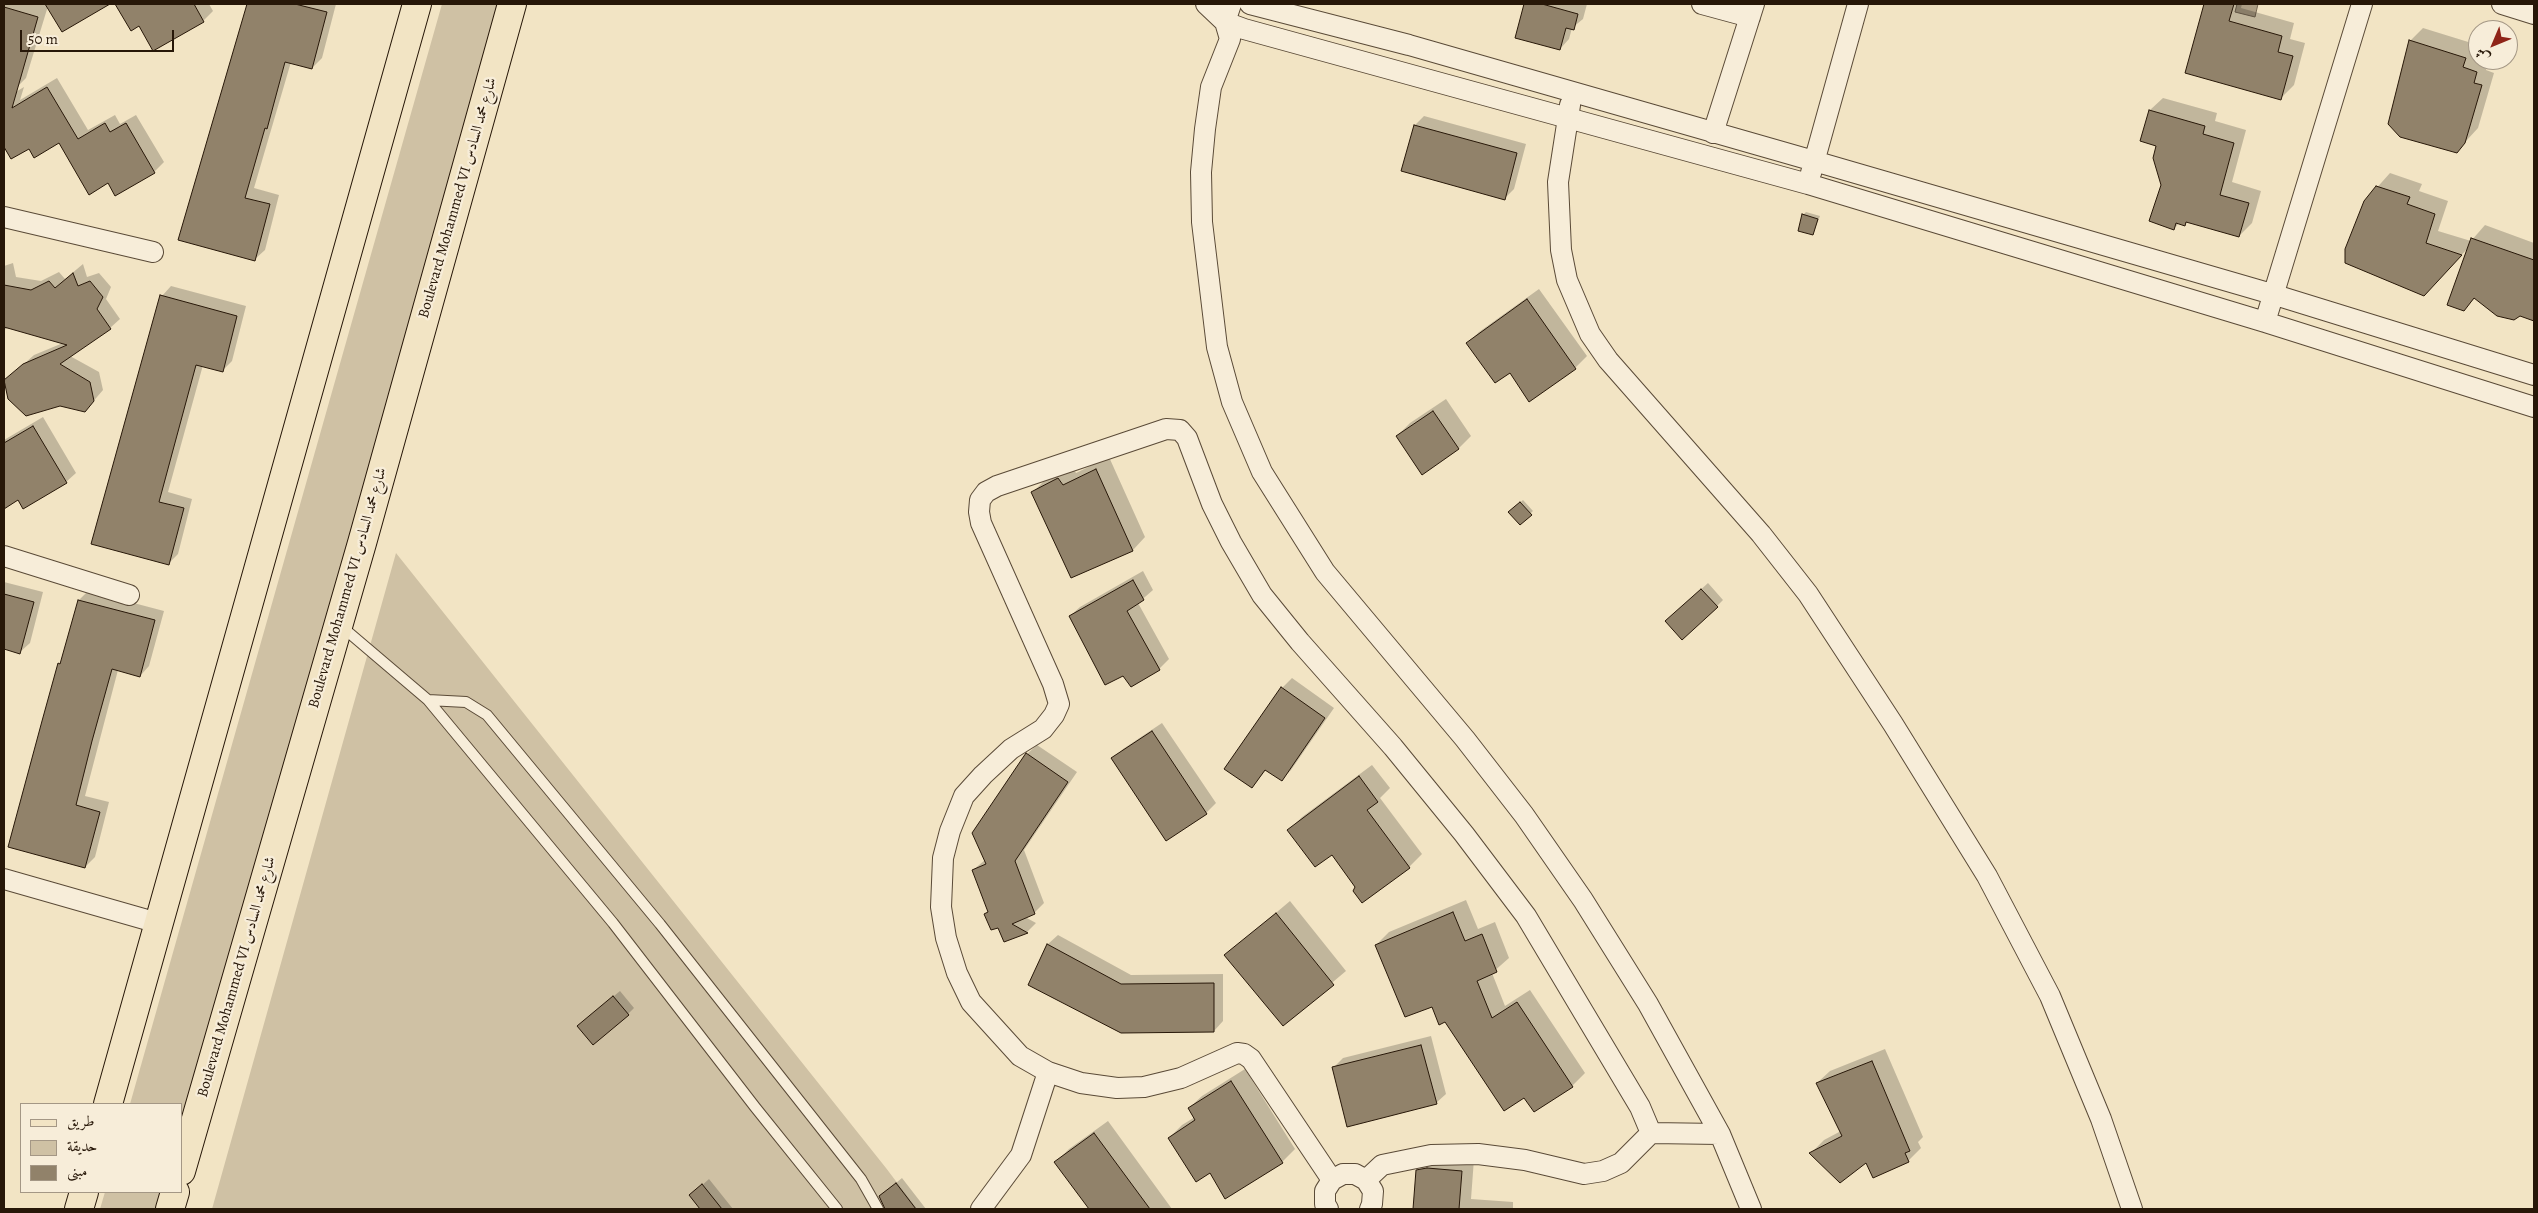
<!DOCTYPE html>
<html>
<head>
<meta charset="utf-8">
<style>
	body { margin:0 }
	#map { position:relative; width:2538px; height:1213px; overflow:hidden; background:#f2e4c4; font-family:Alegreya,Amiri,serif }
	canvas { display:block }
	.frame { position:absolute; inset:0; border:5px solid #271708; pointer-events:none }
	.legend { position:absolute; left:20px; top:1103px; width:162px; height:90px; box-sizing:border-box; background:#f7edd9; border:1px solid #a49785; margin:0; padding:6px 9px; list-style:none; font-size:15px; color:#271708 }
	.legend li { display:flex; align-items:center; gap:10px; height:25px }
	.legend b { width:25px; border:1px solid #a49785 }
	.north { position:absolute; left:2468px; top:20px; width:50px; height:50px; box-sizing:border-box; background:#f7edd9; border:1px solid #a49785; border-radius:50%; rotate:225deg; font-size:14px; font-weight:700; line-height:20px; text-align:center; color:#271708 }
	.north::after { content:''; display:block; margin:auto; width:18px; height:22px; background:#8f2418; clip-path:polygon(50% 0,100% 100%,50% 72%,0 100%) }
	.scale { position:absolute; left:20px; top:30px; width:154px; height:22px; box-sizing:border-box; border:2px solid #271708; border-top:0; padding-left:6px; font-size:15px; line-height:18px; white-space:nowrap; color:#271708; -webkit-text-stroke:4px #f7edd9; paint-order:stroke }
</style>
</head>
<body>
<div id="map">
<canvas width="2538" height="1213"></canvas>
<div class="frame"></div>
<ul class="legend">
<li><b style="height:6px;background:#f2e4c4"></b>طريق</li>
<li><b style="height:14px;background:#cfc1a4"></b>حديقة</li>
<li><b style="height:14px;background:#91826a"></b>مبنى</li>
</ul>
<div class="north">ش</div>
<div class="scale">50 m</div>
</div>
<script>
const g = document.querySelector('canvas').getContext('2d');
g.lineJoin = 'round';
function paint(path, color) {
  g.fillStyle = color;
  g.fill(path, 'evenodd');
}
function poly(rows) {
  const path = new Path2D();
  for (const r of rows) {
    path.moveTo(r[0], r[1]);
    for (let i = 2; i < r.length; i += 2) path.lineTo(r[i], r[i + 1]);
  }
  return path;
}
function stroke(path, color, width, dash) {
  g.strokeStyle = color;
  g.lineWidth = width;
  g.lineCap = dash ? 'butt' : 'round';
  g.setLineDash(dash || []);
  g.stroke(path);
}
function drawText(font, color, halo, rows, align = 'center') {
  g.font = font + ' Alegreya,Amiri,serif';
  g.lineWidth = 4.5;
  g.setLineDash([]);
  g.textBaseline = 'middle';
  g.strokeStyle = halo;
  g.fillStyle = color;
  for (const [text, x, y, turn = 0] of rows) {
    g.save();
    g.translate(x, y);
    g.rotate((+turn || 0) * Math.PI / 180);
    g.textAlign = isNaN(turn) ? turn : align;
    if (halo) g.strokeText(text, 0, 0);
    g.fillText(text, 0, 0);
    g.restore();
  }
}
paint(poly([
	[442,4,500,4,181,1134,181,1104,130,1104],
	[396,553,886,1168,917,1209,212,1209],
	[105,1192,165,1192,160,1209,100,1209]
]), '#cfc1a4');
const water = poly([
	[2237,4,2258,4,2255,17,2235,12,2237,4]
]);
paint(water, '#ad9e84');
stroke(water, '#776852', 1);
paint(poly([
	[4,4,107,4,62,30,48,6,26,78,17,87,4,84],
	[116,4,209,4,213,11,203,21,154,49,140,25,131,30],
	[248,4,336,4,322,58,312,68,291,62,254,188,279,195,265,250,255,259,180,239],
	[1525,4,1587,4,1583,19,1572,28,1569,39,1560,49,1517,37],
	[2205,4,2242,4,2241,8,2294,23,2290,39,2305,43,2294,85,2281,98,2186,72],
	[2423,28,2478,45,2475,54,2478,55,2478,60,2489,60,2486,70,2494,73,2478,128,2456,152,2410,41],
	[57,78,88,130,115,115,120,124,136,115,164,162,154,172,109,182,59,141,29,147,12,158,4,144,4,99,24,87,20,100],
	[2163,98,2217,113,2215,121,2246,130,2232,182,2261,191,2252,223,2239,236,2188,221,2184,225,2179,223,2174,229,2163,186,2158,145,2150,110],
	[1424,116,1526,144,1514,189,1504,199,1402,171,1415,125],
	[2390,173,2422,184,2419,191,2448,201,2438,231,2471,241,2485,225,2534,243,2534,319,2475,298,2464,310,2469,247,2437,281,2365,201],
	[1806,212,1820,216,1813,234,1803,215],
	[13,263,16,277,41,281,59,272,65,279,83,264,87,277,99,273,111,287,106,299,120,319,110,328,70,356,99,372,103,390,85,411,5,381,34,355,63,343,10,327,4,330,4,266],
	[171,286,246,306,232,361,222,371,203,365,168,492,192,499,178,554,168,564,93,543,162,296],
	[1539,289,1587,356,1575,368,1510,371,1468,343,1479,332],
	[1446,399,1471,436,1459,448,1397,436,1410,423],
	[43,417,76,473,66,482,9,504,4,495,4,440],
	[1109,457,1145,537,1133,550,1033,492,1046,479,1072,466,1076,473],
	[1523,500,1533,511,1520,523,1510,512],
	[1143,571,1153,590,1138,603,1169,659,1159,669,1124,674,1070,616,1080,607],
	[4,582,43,592,30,643,20,652,4,648],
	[1708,583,1723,600,1717,606,1673,615],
	[88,591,164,611,149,666,140,676,118,670,85,796,109,802,95,857,85,867,43,721,59,664,63,660,79,600],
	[1292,678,1334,708,1291,770,1282,779,1267,769,1252,787,1282,688],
	[1162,723,1216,803,1206,813,1113,759,1123,749],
	[1037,745,1077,772,1024,850,1044,903,1034,913,1025,917,1036,923,1027,932,1004,940,999,926,985,914,989,911,973,870,985,860,1027,754],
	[1372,765,1390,788,1380,798,1422,854,1409,867,1356,886,1333,853,1289,830,1302,817],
	[1466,900,1478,929,1495,922,1509,958,1492,973,1505,1006,1530,990,1585,1073,1572,1086,1534,1111,1525,1096,1445,1021,1376,945,1389,932],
	[1290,901,1346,971,1283,1024,1226,955],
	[1058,935,1131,975,1223,974,1223,1021,1214,1031,1030,984,1048,944],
	[620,991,634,1008,628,1014,585,1020],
	[1431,1036,1446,1094,1436,1103,1334,1067,1343,1058],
	[1885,1049,1923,1137,1918,1142,1921,1148,1908,1161,1867,1161,1811,1153,1824,1140,1841,1131,1817,1083,1830,1071],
	[1245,1069,1295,1149,1282,1162,1210,1172,1169,1138,1182,1125,1195,1117,1189,1108,1202,1096],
	[1108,1121,1172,1209,1090,1209,1056,1162,1069,1149],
	[1430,1158,1474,1159,1471,1199,1513,1202,1513,1209,1415,1209,1417,1171],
	[902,1178,926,1209,886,1209,880,1196],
	[709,1179,733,1209,702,1209,691,1195]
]), '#0003');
const building = poly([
	[45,4,110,4,62,32,45,4],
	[115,4,194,4,204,22,153,51,139,26,131,31,115,4],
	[247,4,295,4,327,12,312,69,285,62,267,129,265,128,245,198,270,204,255,261,178,240,247,4],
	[1524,4,1542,4,1578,14,1574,30,1566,28,1560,50,1515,38,1524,4],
	[2204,4,2234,4,2229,21,2282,36,2278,52,2293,56,2281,100,2185,73,2204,4],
	[4,7,38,17,12,108,47,87,78,139,105,123,110,132,126,123,155,173,115,196,108,183,89,195,59,143,34,158,29,149,11,159,4,147,4,7],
	[2409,40,2466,58,2463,67,2477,72,2474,83,2482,85,2465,143,2457,153,2400,137,2388,124,2409,40],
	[2149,110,2205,126,2203,134,2234,143,2220,195,2249,203,2239,237,2186,222,2185,226,2176,223,2174,230,2149,221,2161,185,2153,158,2156,146,2140,141,2149,110],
	[1414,125,1517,153,1505,200,1401,171,1414,125],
	[2376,186,2410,197,2407,204,2435,214,2426,243,2462,255,2424,296,2345,263,2345,249,2364,201,2376,186],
	[1802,214,1818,219,1813,235,1798,231,1802,214],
	[2471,238,2534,260,2534,321,2520,316,2514,320,2497,316,2474,298,2464,311,2447,305,2471,238],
	[73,273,78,286,90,281,103,297,97,309,111,329,60,364,90,382,94,401,85,412,60,406,26,416,8,399,4,380,23,364,67,345,4,327,4,285,31,290,49,281,55,288,73,273],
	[160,295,237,316,223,372,196,365,176,439,159,502,184,508,169,565,91,544,160,295],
	[1527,299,1576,369,1529,402,1510,373,1495,383,1466,343,1527,299],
	[1433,411,1459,449,1422,475,1396,436,1433,411],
	[33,426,67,483,23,509,18,500,4,509,4,443,33,426],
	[1096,469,1133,551,1071,578,1031,492,1058,478,1063,485,1096,469],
	[1520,502,1532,515,1520,525,1508,512,1520,502],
	[1133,580,1144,600,1127,611,1160,670,1131,687,1123,676,1105,685,1069,616,1133,580],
	[1701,589,1718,607,1682,640,1665,621,1701,589],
	[4,594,34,602,20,654,4,649,4,594],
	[78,600,155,620,140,677,112,669,92,741,76,805,100,812,85,868,8,847,42,721,58,663,60,664,78,600],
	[1281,687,1325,718,1282,781,1265,770,1252,788,1224,769,1281,687],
	[1152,731,1207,814,1166,841,1111,758,1152,731],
	[1026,753,1068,782,1015,861,1035,914,1012,924,1028,933,1004,942,998,928,991,930,984,914,988,912,972,870,986,864,972,833,1026,753],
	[1359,776,1378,802,1367,810,1410,868,1362,903,1353,891,1355,887,1332,855,1315,867,1287,830,1359,776],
	[1453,912,1465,941,1482,934,1497,972,1477,981,1492,1018,1517,1002,1573,1087,1534,1112,1524,1098,1504,1111,1445,1022,1439,1025,1432,1007,1405,1017,1375,945,1453,912],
	[1276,913,1334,985,1283,1026,1224,955,1276,913],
	[1047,944,1121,984,1214,983,1214,1032,1121,1033,1028,985,1047,944],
	[613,996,629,1015,593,1045,577,1026,613,996],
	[1421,1045,1437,1104,1347,1127,1332,1067,1421,1045],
	[1872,1061,1910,1151,1905,1153,1909,1162,1873,1178,1866,1163,1840,1183,1809,1153,1842,1136,1816,1083,1872,1061],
	[1231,1081,1283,1163,1225,1199,1210,1173,1196,1182,1168,1138,1195,1120,1188,1108,1231,1081],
	[1094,1133,1150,1209,1089,1209,1054,1162,1094,1133],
	[1427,1168,1462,1171,1459,1209,1413,1209,1416,1170,1427,1168],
	[896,1183,916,1209,885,1209,879,1196,896,1183],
	[702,1184,722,1209,700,1209,689,1195,702,1184]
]);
paint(building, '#91826a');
stroke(building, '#271708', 1);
const lane = poly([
	[341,626,428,700,613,923,755,1107,837,1209],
	[428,700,466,702,487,715,660,924,861,1179,878,1209]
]);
const street = poly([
	[1206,4,1225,22,1244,29,1808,184,2265,322,2534,407],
	[1231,4,1225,22,1230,39,1211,87,1205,129,1201,172,1202,222,1217,347,1232,402,1262,472,1325,572,1465,739,1524,815,1583,900,1648,1004,1720,1134,1751,1209],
	[1250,4,1409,45,1814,161,2272,294,2534,375],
	[1702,4,1750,17],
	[2502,4,2534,14],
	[1570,105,1558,182,1561,250,1567,280,1590,334,1608,360,1761,534,1808,594,1893,724,1987,876,2050,996,2101,1119,2132,1209],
	[1713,133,1754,4],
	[1811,173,1858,4],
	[4,217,153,252],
	[2265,322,2362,4],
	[4,556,129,595],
	[4,879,158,923],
	[1332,1180,1251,1059,1244,1054,1237,1053,1181,1078,1144,1087,1117,1088,1081,1083,1048,1072,1020,1056,971,1002,957,973,946,938,941,907,943,858,950,831,964,796,983,775,1011,749,1043,729,1054,715,1059,704,1053,684,981,523,979,512,980,500,986,492,997,486,1166,429,1180,430,1187,438,1212,504,1231,542,1262,595,1300,642,1393,747,1464,834,1526,916,1640,1107,1651,1133],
	[1366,1180,1382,1165,1431,1155,1478,1154,1525,1160,1584,1174,1603,1171,1621,1163,1651,1133,1720,1134],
	[981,1209,1021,1155,1048,1072],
	[1328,1209,1325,1204,1325,1191,1332,1180,1343,1174,1355,1174,1366,1180,1373,1191,1372,1204,1370,1209]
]);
const primary = poly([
	[108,1104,417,4],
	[181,1171,362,543,512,4],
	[79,1209,84,1192],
	[170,1209,175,1192]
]);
stroke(lane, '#5a4a37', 12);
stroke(street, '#5a4a37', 22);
stroke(primary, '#271708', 30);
stroke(lane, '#f7edd9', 10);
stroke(street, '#f7edd9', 20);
stroke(primary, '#f2e4c4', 28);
drawText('15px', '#271708', '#f7edd9', [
	["Boulevard Mohammed VI شارع محمد السادس",458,198,-74],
	["Boulevard Mohammed VI شارع محمد السادس",348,588,-74],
	["Boulevard Mohammed VI شارع محمد السادس",237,977,-74]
]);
</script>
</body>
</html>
